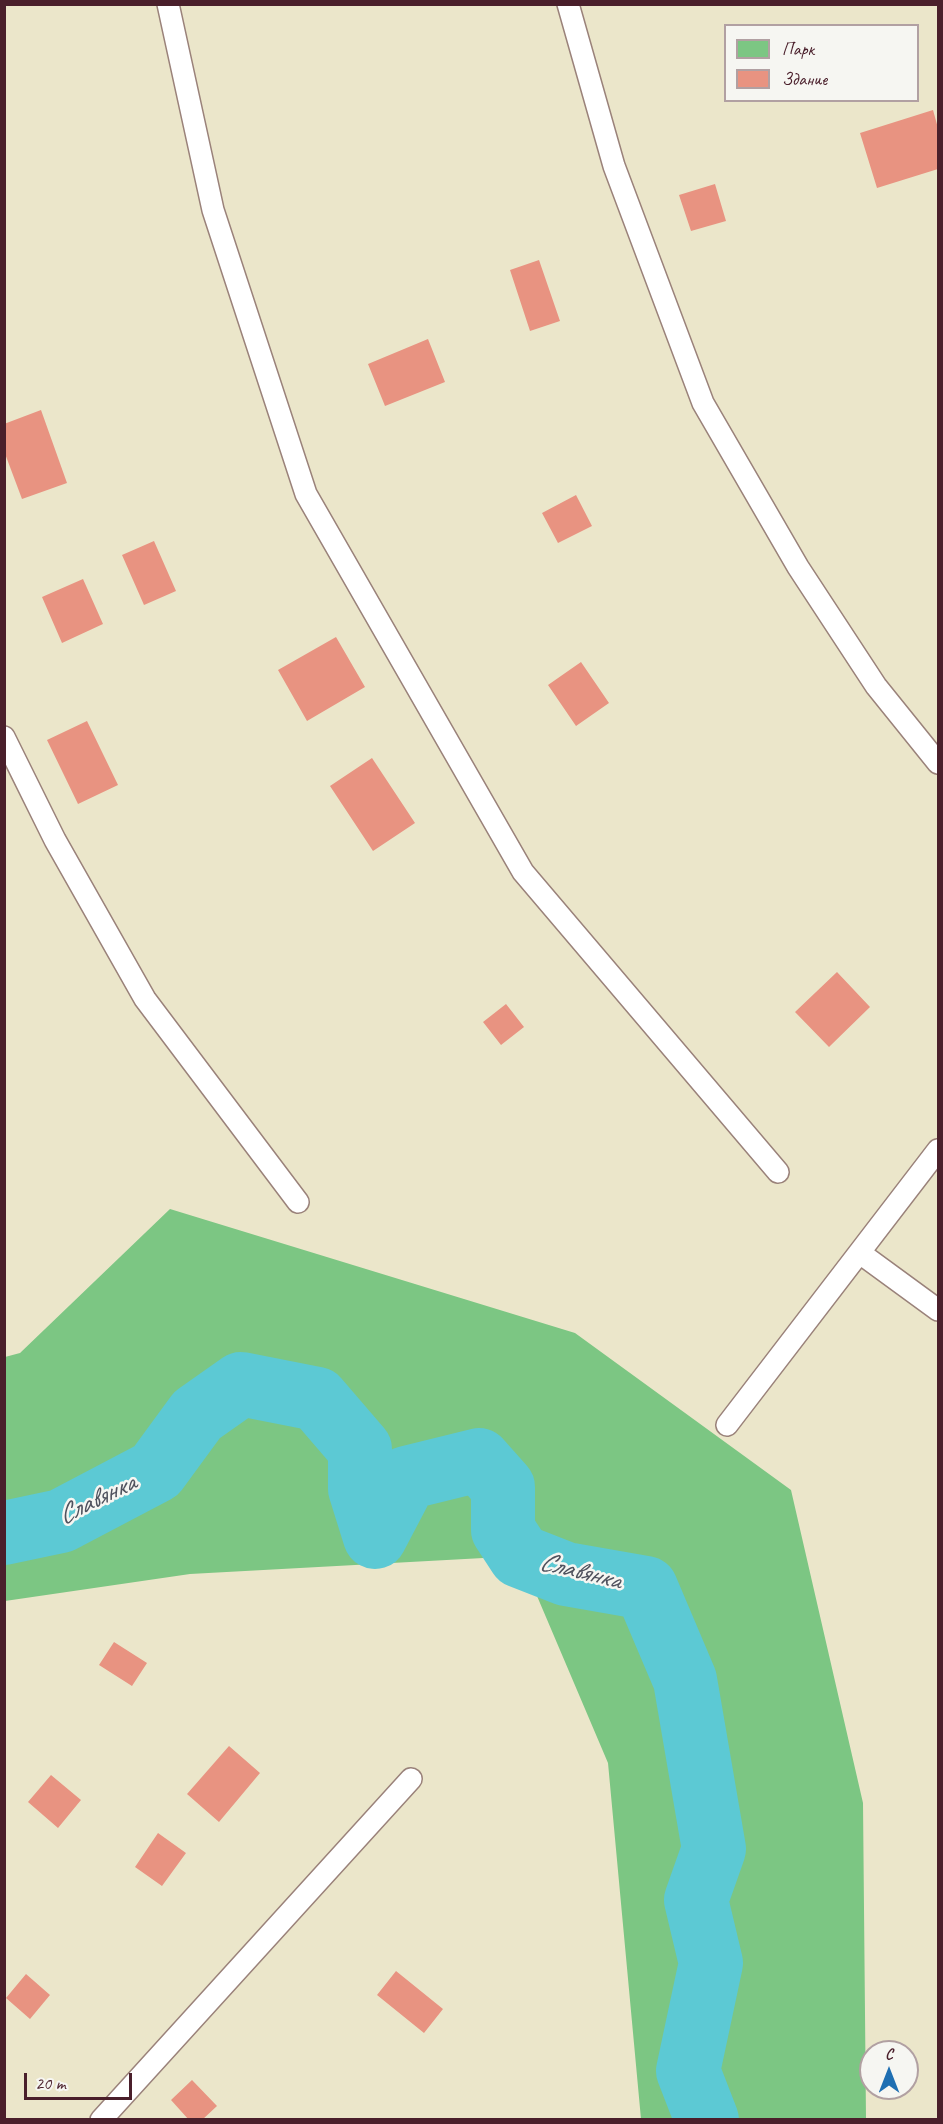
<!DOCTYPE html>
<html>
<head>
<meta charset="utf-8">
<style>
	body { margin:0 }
	#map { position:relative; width:943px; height:2124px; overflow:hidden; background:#ebe6ca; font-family:Caveat,sans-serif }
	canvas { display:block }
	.frame { position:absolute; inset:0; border:6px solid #4a1f2b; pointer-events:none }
	.legend { position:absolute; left:724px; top:24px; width:195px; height:78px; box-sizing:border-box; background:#f6f6f2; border:2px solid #b1a0a2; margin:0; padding:8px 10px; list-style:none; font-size:18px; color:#4a1f2b }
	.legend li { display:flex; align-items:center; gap:12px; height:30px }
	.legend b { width:30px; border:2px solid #b1a0a2 }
	.north { position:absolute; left:859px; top:2040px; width:60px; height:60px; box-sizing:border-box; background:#f6f6f2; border:2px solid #b1a0a2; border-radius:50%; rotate:0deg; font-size:16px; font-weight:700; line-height:24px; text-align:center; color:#4a1f2b }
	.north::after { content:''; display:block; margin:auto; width:21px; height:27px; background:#1f6fb2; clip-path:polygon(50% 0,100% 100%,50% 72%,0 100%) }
	.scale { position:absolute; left:24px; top:2073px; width:108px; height:27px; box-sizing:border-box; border:3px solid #4a1f2b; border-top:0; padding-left:8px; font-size:18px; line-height:21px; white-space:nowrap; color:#4a1f2b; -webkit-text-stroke:4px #f6f6f2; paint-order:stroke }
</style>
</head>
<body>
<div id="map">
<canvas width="943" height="2124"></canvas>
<div class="frame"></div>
<ul class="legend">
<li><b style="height:16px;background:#7cc683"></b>Парк</li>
<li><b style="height:16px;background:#e89381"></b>Здание</li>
</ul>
<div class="north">С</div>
<div class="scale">20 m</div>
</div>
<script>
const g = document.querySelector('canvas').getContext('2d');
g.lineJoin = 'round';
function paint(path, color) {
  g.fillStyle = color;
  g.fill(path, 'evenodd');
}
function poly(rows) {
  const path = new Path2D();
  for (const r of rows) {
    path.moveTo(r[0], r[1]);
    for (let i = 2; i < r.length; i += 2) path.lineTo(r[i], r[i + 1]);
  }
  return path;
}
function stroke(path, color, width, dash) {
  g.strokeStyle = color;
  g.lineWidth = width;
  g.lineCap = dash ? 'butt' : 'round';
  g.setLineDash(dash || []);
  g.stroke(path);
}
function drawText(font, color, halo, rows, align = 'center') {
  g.font = font + ' Caveat,sans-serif';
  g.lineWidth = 5;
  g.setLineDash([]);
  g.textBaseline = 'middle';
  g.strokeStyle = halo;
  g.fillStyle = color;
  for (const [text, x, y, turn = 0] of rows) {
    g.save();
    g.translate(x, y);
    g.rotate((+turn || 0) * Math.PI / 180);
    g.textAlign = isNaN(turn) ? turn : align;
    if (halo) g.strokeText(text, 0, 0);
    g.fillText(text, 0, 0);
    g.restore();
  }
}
paint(poly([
	[170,1209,575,1333,791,1490,863,1803,866,2119,641,2119,608,1763,520,1556,190,1574,5,1601,5,1357,20,1353]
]), '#7cc683');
stroke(poly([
	[4,1533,61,1521,156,1471,197,1415,241,1384,317,1399,360,1449,360,1489,375,1537,406,1478,479,1460,503,1487,503,1530,520,1556,566,1574,646,1588,685,1680,714,1849,696,1900,711,1963,688,2071,707,2120]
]), '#5cc9d4', 64);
paint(poly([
	[933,110,938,128,938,169,877,188,860,133],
	[715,184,726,221,691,231,679,195],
	[539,260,560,321,530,331,510,270],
	[428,339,445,382,385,406,368,364],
	[41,410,67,483,22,499,4,451,4,424],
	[576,495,592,526,558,543,542,513],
	[154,541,176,591,144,605,122,555],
	[83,579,103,624,62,643,42,597],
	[336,637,365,687,307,721,278,670],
	[581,662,609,703,576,726,548,685],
	[87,721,118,785,78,804,47,740],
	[372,758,415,823,373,851,330,786],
	[837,972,870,1007,829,1047,795,1012],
	[506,1004,524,1027,501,1045,483,1022],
	[114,1642,147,1663,132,1686,99,1665],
	[229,1746,260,1773,219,1822,187,1794],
	[51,1775,81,1800,58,1828,28,1802],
	[158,1833,186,1853,162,1886,135,1867],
	[396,1971,443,2009,424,2033,377,1995],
	[26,1974,50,1995,30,2019,6,1998],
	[192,2080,217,2106,202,2120,189,2120,171,2100]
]), '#e89381');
const lane = poly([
	[168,4,213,210,306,494,523,872,778,1172],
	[568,4,614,166,703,403,798,567,876,686,938,763],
	[4,737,55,840,145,999,298,1202],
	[860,1253,938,1310],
	[727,1425,938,1150],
	[101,2120,411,1779]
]);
stroke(lane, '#9a827a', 24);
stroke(lane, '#fff', 21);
drawText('italic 27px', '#4f525e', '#f6f6f2', [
	["Славянка",97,1500,-26],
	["Славянка",580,1572,14]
]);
</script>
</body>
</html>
